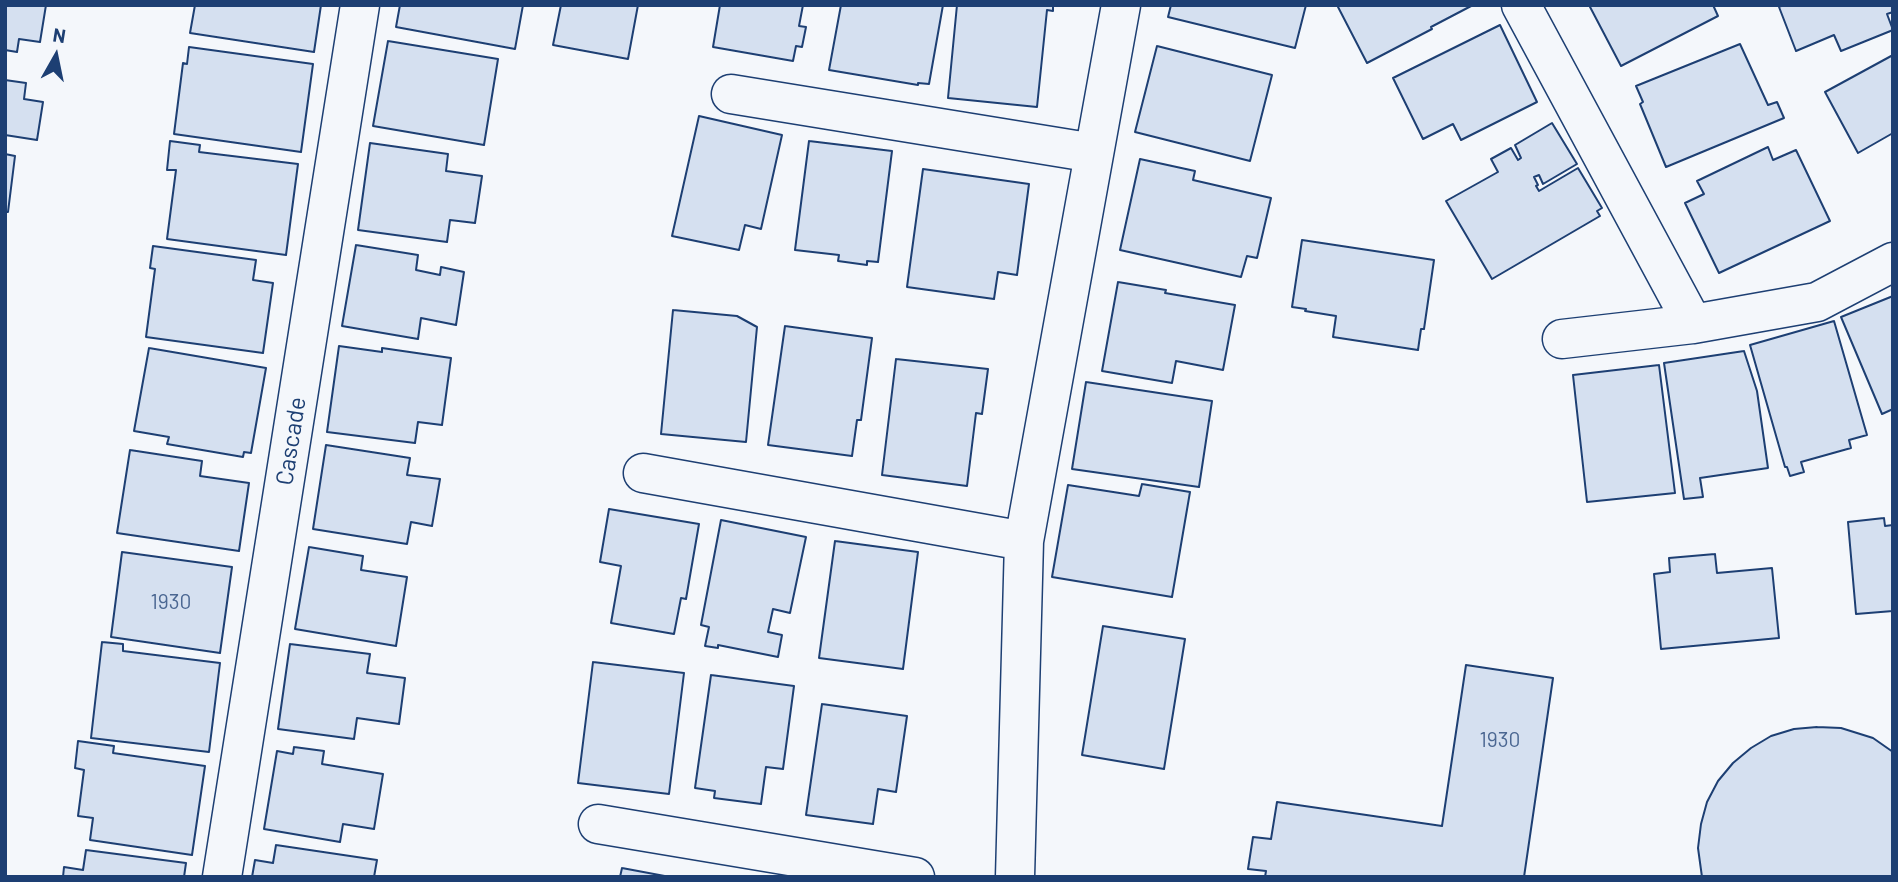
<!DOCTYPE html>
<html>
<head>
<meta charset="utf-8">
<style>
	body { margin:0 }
	#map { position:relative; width:1898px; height:882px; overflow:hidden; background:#f4f7fb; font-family:Barlow,sans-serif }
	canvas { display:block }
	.frame { position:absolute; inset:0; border:7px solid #1d3f73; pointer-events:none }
	.north { position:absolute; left:21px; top:21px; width:70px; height:70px; -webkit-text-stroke:5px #f4f7fb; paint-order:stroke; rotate:9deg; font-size:19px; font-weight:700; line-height:28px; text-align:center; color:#1d3f73 }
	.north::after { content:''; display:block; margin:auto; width:24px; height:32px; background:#1d3f73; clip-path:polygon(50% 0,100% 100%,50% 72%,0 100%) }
</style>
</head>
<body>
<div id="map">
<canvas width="1898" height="882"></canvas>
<div class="frame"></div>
<div class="north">N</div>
</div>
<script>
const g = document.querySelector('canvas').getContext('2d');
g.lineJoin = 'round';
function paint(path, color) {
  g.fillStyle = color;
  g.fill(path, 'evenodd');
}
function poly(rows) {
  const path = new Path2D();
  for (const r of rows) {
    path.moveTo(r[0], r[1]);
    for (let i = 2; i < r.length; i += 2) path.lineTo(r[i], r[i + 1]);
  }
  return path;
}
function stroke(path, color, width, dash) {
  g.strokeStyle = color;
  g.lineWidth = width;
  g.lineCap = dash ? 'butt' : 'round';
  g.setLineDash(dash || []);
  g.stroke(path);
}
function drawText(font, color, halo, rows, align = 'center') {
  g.font = font + ' Barlow,sans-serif';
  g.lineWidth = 5;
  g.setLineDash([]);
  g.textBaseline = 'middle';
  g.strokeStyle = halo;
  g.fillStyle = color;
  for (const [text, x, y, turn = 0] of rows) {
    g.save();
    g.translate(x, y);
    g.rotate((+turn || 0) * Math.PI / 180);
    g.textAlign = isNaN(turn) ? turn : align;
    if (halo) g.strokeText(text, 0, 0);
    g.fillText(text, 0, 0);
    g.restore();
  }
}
const building = poly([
	[5,5,46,5,40,42,19,39,17,52,5,50,5,5],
	[195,5,321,5,314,52,190,33,195,5],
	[400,5,523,5,515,49,396,27,400,5],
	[561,5,638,5,628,59,553,45,561,5],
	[720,5,803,5,799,26,806,27,802,47,796,46,793,61,713,47,720,5],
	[841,5,943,5,929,84,918,83,918,85,829,70,841,5],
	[957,5,1053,5,1053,11,1047,10,1037,107,948,98,957,5],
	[1171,5,1306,5,1295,48,1168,17,1171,5],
	[1337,5,1473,5,1431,27,1432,29,1367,63,1337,5],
	[1589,5,1713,5,1718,16,1621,66,1589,5],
	[1783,5,1893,5,1893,12,1887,14,1893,30,1841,51,1834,35,1796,51,1779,7,1783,5],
	[1500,25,1537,102,1461,140,1453,124,1423,139,1393,78,1500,25],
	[388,41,498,59,484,145,373,126,388,41],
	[1740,44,1768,105,1777,102,1784,118,1666,167,1640,104,1643,102,1636,86,1740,44],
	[1157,46,1272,75,1250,161,1135,132,1157,46],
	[189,47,313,64,301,152,174,134,183,63,187,64,189,47],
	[1893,55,1893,133,1858,153,1825,92,1893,55],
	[5,80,26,83,24,99,43,102,37,140,5,135,5,80],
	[699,116,782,135,761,229,745,225,739,250,672,236,699,116],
	[1552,123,1577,164,1543,184,1539,175,1534,177,1538,185,1536,186,1539,191,1578,168,1602,208,1597,211,1600,216,1492,279,1446,201,1498,172,1491,159,1511,148,1518,160,1521,158,1515,145,1552,123],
	[170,141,200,145,199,152,298,164,286,255,167,239,176,170,167,170,170,141],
	[809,141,892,151,878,262,867,261,867,265,838,261,839,255,795,250,809,141],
	[370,143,448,154,446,171,482,176,475,223,450,220,447,242,358,230,370,143],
	[1768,147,1773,160,1796,150,1830,221,1719,273,1685,203,1704,194,1697,181,1768,147],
	[5,154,15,156,8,212,5,212,5,154],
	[1140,159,1195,171,1193,180,1271,198,1257,258,1247,256,1241,277,1120,250,1140,159],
	[923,169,1029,184,1017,275,998,272,994,299,907,287,923,169],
	[1302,240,1434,260,1424,329,1421,329,1418,350,1333,337,1336,316,1305,311,1306,309,1292,307,1302,240],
	[356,245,418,255,416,270,440,275,441,267,464,272,456,325,421,318,418,339,342,326,356,245],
	[153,246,256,260,253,280,273,283,263,353,146,337,155,269,150,268,153,246],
	[1118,282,1166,290,1165,293,1235,305,1223,370,1176,361,1172,383,1102,371,1118,282],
	[1893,296,1893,409,1882,414,1841,317,1893,296],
	[673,310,737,316,757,327,746,442,661,434,673,310],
	[1834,321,1867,435,1849,440,1851,448,1801,462,1804,472,1790,476,1787,467,1785,467,1750,345,1834,321],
	[785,326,872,338,861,420,857,420,852,456,768,445,785,326],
	[339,346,382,352,382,348,451,358,442,425,418,422,415,443,327,432,339,346],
	[149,348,266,368,251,453,244,452,243,457,167,444,169,437,134,431,149,348],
	[1744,351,1757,391,1768,468,1700,478,1703,497,1684,499,1664,363,1744,351],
	[896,359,988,369,982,414,976,413,967,486,882,475,896,359],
	[1659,365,1675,493,1587,502,1573,375,1659,365],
	[1086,382,1212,401,1199,487,1072,469,1086,382],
	[326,445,410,458,407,475,440,479,432,526,411,522,407,544,313,529,326,445],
	[130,450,202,461,200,476,249,483,239,551,117,533,130,450],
	[1142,484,1190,492,1172,597,1052,577,1068,485,1139,496,1142,484],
	[609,509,699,524,686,599,681,598,674,634,611,623,621,566,600,562,609,509],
	[1884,518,1885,526,1893,525,1893,611,1856,614,1848,522,1884,518],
	[721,520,806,537,790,613,773,609,768,632,782,635,778,657,718,645,718,648,705,646,709,627,701,625,721,520],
	[835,541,918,552,903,669,819,658,835,541],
	[309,547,363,556,361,570,407,577,396,646,295,629,309,547],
	[122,552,232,567,220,653,111,637,122,552],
	[1715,554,1717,573,1772,568,1779,638,1661,649,1654,574,1670,572,1669,558,1715,554],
	[1103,626,1185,639,1164,769,1082,755,1103,626],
	[102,642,123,644,123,651,220,663,209,752,91,738,102,642],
	[290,644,370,654,367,673,405,678,399,724,357,718,354,739,278,729,290,644],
	[593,662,684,673,669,794,578,783,593,662],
	[1466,665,1553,678,1524,877,1265,877,1266,871,1248,869,1253,837,1271,839,1277,802,1442,826,1466,665],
	[711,675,794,686,783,769,766,767,761,804,714,798,715,791,695,788,711,675],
	[822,704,907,716,896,792,878,789,873,824,806,815,822,704],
	[1817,727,1841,728,1873,738,1893,752,1893,877,1702,877,1698,848,1701,824,1707,802,1718,781,1733,763,1751,748,1771,736,1794,729,1817,727],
	[78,741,114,746,113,753,205,766,192,855,90,840,93,818,78,816,84,770,75,768,78,741],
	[294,747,324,751,322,764,383,774,374,829,343,824,340,842,264,829,277,751,293,754,294,747],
	[276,845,377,860,374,877,252,877,255,860,273,863,276,845],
	[86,850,186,863,184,877,63,877,64,867,83,870,86,850],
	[622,868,670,877,620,877,622,868]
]);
paint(building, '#d5e0f0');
stroke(building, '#1d3f73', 2);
const minor = poly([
	[1521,5,1693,324],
	[731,94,1094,153],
	[1562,339,1693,324,1817,302,1893,262],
	[643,473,1024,541],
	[598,824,915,877],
	[222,877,360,5],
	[1015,877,1024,541,1121,5]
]);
stroke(minor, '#1d3f73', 41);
stroke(minor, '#f4f7fb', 38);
drawText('21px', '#4b6792', null, [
	["1930",171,602],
	["1930",1500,740]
]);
drawText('24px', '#1d3f73', '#f4f7fb', [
	["Cascade",291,441,-81]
]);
</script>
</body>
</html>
